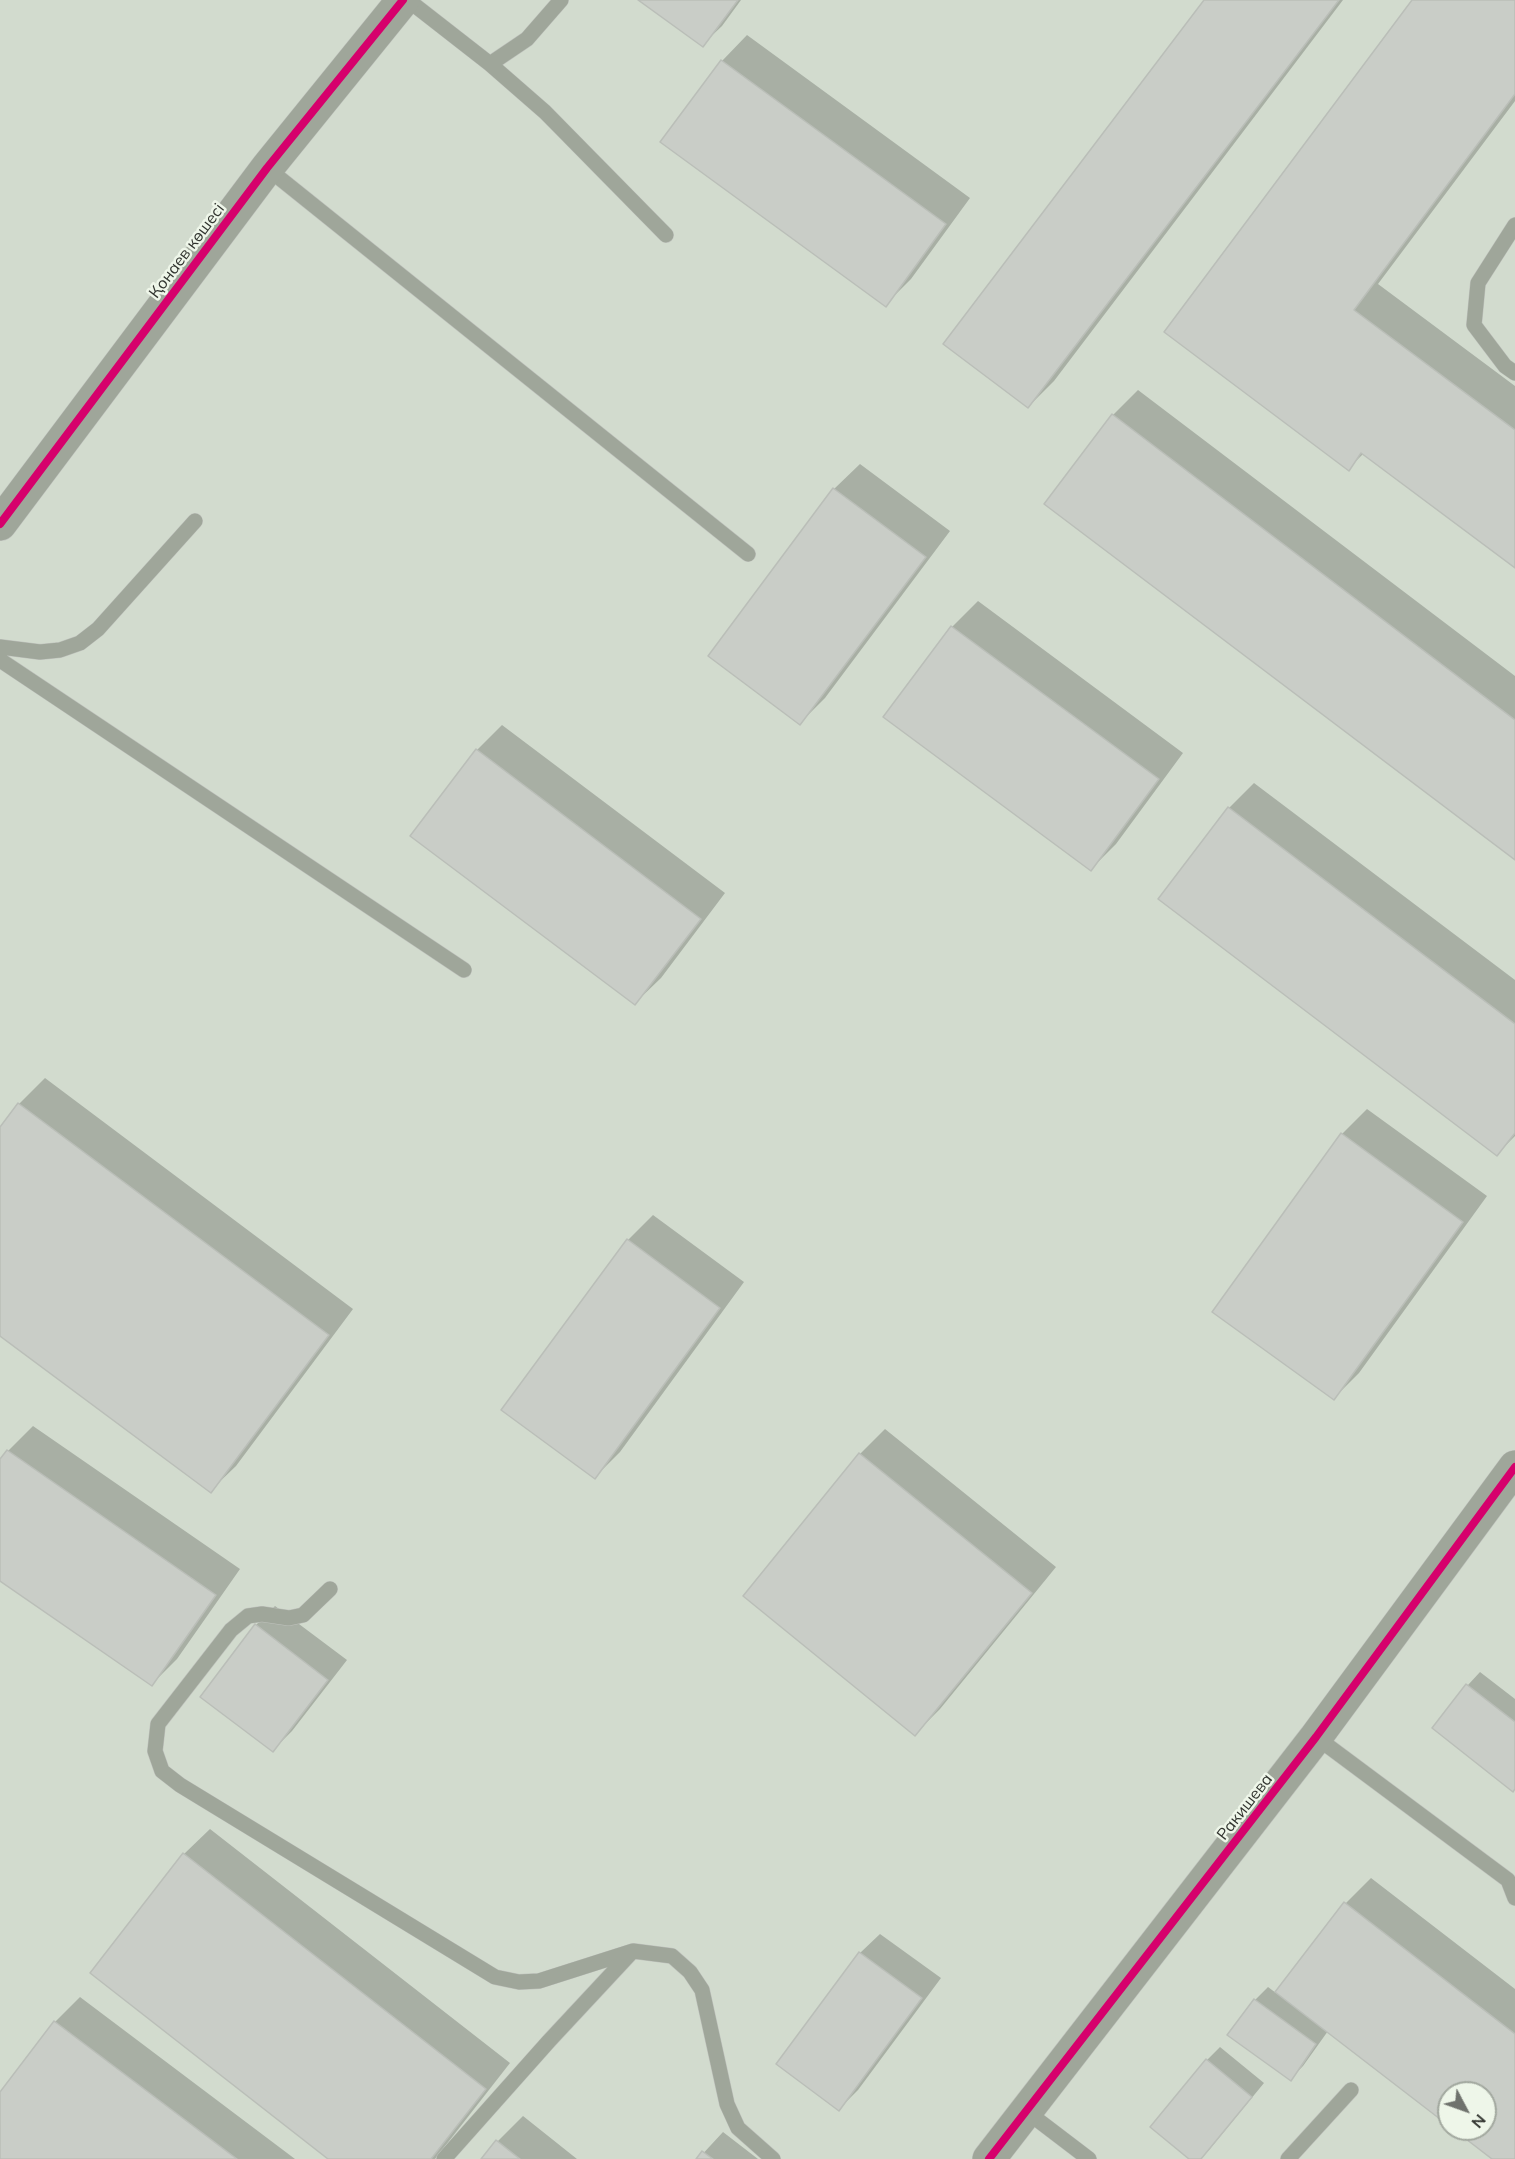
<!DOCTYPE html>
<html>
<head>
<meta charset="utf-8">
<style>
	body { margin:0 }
	#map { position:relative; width:1515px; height:2159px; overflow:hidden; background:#e1e6df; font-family:Mulish,sans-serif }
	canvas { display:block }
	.north { position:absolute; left:1437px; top:2081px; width:60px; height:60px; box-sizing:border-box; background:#eef6e9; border:2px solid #a2a89f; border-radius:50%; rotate:131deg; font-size:16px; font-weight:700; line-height:24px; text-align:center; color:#31342f }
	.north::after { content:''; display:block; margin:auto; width:21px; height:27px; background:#6f726d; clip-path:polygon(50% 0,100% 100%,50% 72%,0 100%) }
</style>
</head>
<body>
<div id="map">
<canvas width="1515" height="2159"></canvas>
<div class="north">N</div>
</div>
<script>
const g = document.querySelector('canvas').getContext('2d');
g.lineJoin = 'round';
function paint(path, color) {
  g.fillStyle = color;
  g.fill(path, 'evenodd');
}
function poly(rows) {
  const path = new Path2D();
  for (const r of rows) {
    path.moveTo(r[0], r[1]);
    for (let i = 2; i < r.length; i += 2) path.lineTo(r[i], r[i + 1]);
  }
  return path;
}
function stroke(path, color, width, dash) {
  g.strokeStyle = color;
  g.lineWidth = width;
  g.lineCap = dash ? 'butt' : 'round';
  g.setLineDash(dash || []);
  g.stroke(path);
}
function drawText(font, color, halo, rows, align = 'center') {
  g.font = font + ' Mulish,sans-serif';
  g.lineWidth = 5;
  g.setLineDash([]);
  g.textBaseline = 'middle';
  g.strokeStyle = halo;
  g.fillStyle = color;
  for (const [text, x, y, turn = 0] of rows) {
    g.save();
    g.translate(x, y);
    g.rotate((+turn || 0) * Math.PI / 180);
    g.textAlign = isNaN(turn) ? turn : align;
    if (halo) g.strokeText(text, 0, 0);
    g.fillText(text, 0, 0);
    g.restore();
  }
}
paint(poly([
	[0,0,1515,0,1515,2159,0,2159],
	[1449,2093,1485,2093,1485,2129,1449,2129]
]), '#d2dbce');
paint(poly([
	[641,0,741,0,722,26,702,45],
	[1206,0,1343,0,1054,381,1028,407],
	[1414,0,1515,0,1515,101,1378,284,1515,386,1515,566,1364,453,1348,469,1166,332],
	[747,35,970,198,911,279,885,305,662,142,722,61],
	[1138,390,1515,676,1515,858,1113,415],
	[860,464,950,531,825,698,800,723,834,489],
	[978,601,1183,753,1116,844,1091,869,885,717,952,627],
	[502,725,725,893,661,978,635,1003,477,750],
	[1254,783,1515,980,1515,1136,1497,1154,1229,808],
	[45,1078,353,1309,236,1466,210,1491,0,1334,0,1130,19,1104],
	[1367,1109,1487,1196,1359,1373,1334,1398,1342,1134],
	[653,1215,744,1282,620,1452,595,1477,628,1240],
	[33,1426,240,1569,177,1659,152,1684,0,1579,0,1462,8,1451],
	[885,1429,1056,1567,940,1709,915,1734,745,1596,860,1454],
	[275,1606,347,1660,292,1731,273,1750,256,1625],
	[1480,1672,1515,1699,1515,1788,1434,1728,1468,1685],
	[210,1829,510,2063,435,2159,331,2159,184,1854],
	[1371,1878,1515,1989,1515,2159,1495,2159,1456,2129,1485,2129,1485,2093,1449,2093,1449,2124,1328,2031,1303,2066,1290,2079,1255,2000,1268,1987,1276,1993,1346,1903],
	[880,1934,941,1978,858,2090,839,2109,778,2064,860,1953],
	[80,1997,295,2159,0,2159,0,2095,55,2022],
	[1220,2047,1264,2083,1209,2150,1200,2159,1191,2159,1207,2060],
	[523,2116,577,2159,483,2159,498,2141],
	[723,2132,758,2159,698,2159]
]), '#0003');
const building = poly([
	[638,0,738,0,703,47,638,0],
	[1204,0,1339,0,1028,408,943,344,1204,0],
	[1412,0,1515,0,1515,94,1354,310,1515,430,1515,568,1361,453,1349,471,1164,332,1412,0],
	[721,60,946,224,886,307,660,142,721,60],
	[1112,414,1515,720,1515,860,1044,504,1112,414],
	[833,488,926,557,800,725,708,656,833,488],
	[951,626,1159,779,1091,871,883,717,951,626],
	[476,749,701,919,635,1005,410,836,476,749],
	[1228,807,1515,1024,1515,1133,1497,1156,1158,899,1228,807],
	[18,1103,329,1335,211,1493,0,1336,0,1127,18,1103],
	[1341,1133,1463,1222,1334,1400,1212,1312,1341,1133],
	[627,1239,720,1308,595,1479,501,1410,627,1239],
	[7,1450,216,1595,152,1686,0,1581,0,1459,7,1450],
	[859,1453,1032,1593,915,1736,743,1596,859,1453],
	[255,1624,328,1680,273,1752,200,1697,255,1624],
	[1466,1684,1515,1722,1515,1789,1513,1792,1432,1728,1466,1684],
	[183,1853,486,2089,431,2159,328,2159,90,1973,183,1853],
	[1344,1902,1515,2034,1515,2159,1492,2159,1453,2129,1485,2129,1485,2093,1449,2093,1449,2126,1275,1992,1344,1902],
	[859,1952,922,1998,839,2111,776,2064,859,1952],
	[1254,1999,1316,2044,1291,2081,1227,2035,1254,1999],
	[54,2021,237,2159,0,2159,0,2092,54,2021],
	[1206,2059,1252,2097,1201,2159,1189,2159,1150,2127,1206,2059],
	[496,2140,520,2159,481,2159,496,2140],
	[702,2151,713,2159,696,2159,702,2151]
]);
paint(building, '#c9cdc7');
stroke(building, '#babeb8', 1.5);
const service = poly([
	[408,0,490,64,545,112,666,235],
	[490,64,527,39,561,0],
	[267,168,748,554],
	[1515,225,1478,283,1474,325,1505,366,1515,373],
	[0,647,40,652,60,650,80,643,98,629,195,521],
	[0,660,464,970],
	[330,1589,303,1615,289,1618,262,1614,248,1616,231,1630,158,1724,155,1751,162,1771,180,1785,495,1977,519,1982,539,1981,633,1951,672,1956,690,1972,702,1990,727,2104,738,2128,773,2159],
	[1316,1737,1508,1880,1515,1898],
	[1026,2111,1089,2159],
	[444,2159,549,2041,631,1953],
	[1288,2159,1351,2090]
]);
const tertiary = poly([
	[0,524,267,168,403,0],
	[989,2159,1316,1737,1515,1467]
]);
stroke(service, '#bfc2bd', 16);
stroke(tertiary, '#bfc2bd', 34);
stroke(service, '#9fa69a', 15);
stroke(tertiary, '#9fa69a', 33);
stroke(poly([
	[0,524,267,168,403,0],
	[989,2159,1316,1737,1515,1467]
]), '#d6006c', 8);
drawText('16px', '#31342f', '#eef6e9', [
	["Қонаев көшесі",187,251,-53],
	["Ракишева",1245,1807,-52]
]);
</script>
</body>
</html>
